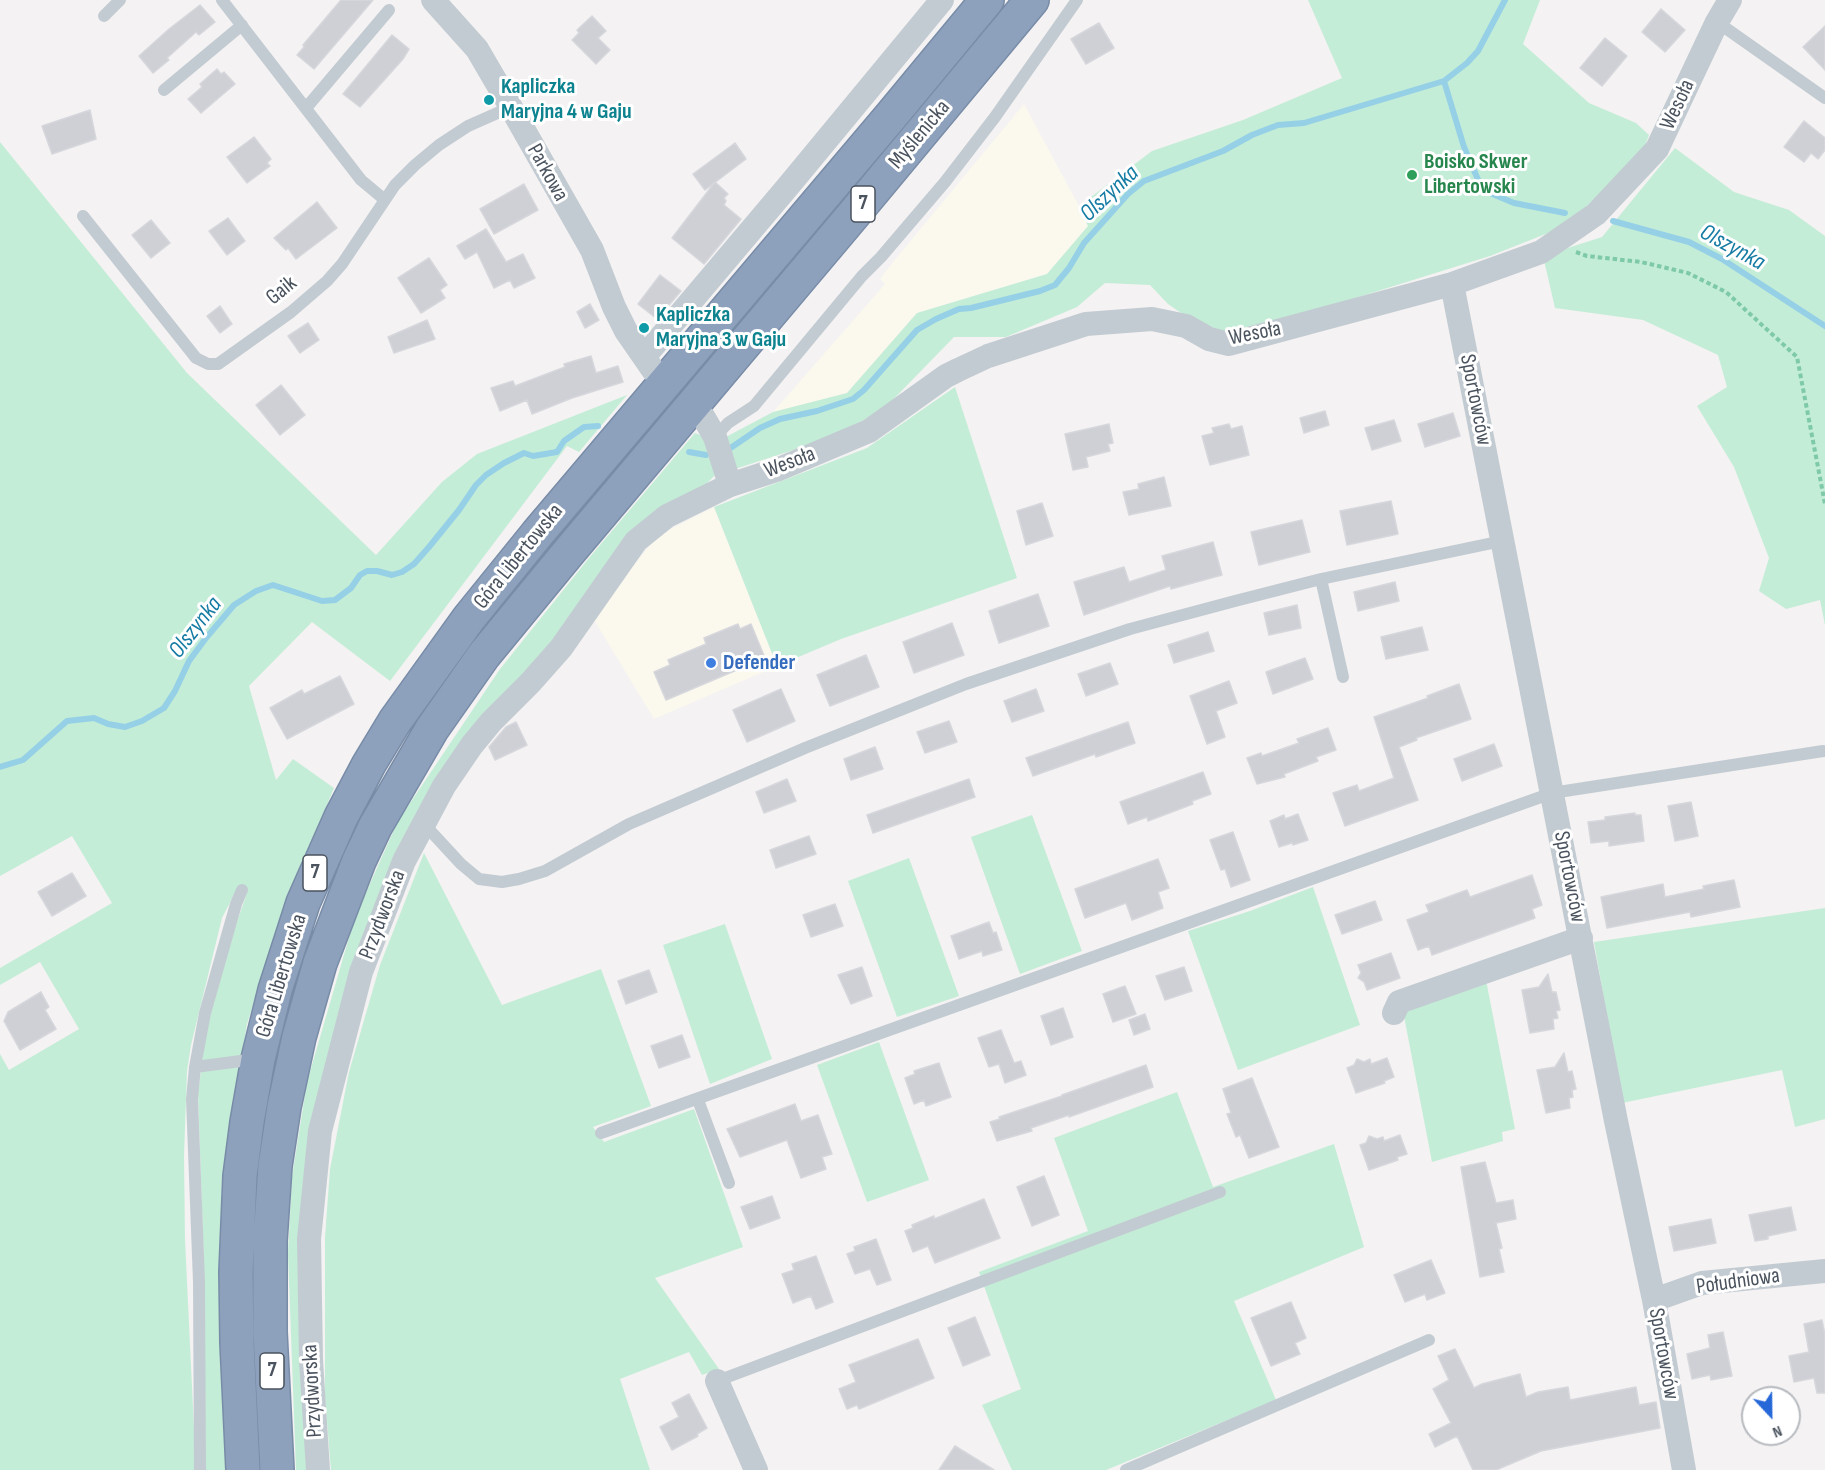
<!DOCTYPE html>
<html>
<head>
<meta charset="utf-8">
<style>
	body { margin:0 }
	#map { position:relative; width:1825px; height:1470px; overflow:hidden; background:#f4f2f2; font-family:"Sofia Sans Condensed",sans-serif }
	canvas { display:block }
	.north { position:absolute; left:1741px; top:1386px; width:60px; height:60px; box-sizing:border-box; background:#fff; border:2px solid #b7babf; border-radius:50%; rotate:158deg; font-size:16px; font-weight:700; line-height:24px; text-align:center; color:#4a535e }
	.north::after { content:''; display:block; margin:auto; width:21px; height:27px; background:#2768d8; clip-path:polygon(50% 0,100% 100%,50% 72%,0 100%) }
</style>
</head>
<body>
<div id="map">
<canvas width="1825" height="1470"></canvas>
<div class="north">N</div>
</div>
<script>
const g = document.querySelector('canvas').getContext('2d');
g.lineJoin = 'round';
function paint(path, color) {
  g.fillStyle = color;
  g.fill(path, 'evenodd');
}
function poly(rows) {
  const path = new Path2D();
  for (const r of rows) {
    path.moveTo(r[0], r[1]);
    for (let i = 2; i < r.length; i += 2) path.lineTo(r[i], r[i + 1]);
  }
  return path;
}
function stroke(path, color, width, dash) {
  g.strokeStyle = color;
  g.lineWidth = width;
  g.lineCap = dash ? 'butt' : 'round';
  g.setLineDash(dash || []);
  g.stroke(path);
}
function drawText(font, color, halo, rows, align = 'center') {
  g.font = font + ' "Sofia Sans Condensed",sans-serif';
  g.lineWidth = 6;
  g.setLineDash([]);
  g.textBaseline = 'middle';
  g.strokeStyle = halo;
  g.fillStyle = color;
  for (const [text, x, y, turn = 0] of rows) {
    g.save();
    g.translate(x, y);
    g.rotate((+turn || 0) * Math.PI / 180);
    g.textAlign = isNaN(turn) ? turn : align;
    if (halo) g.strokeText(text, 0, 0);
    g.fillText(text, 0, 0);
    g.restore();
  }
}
paint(poly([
	[1024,104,1079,206,1088,226,1047,274,917,313,847,393,773,412,885,284,880,279,893,262],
	[714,507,777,666,654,719,591,615,659,535]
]), '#fbf8ee');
paint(poly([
	[1308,0,1540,0,1523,44,1589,103,1636,123,1649,135,1642,154,1566,226,1490,256,1224,339,1200,326,1168,304,1150,285,1105,283,1077,307,1006,337,954,337,882,411,824,440,735,469,724,438,773,412,847,393,917,313,1047,274,1088,226,1079,206,1152,151,1243,120,1342,78],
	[0,142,187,373,376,555,442,482,477,454,627,395,579,452,567,446,390,681,312,622,249,686,276,780,293,759,334,788,283,909,247,1024,222,1179,219,1281,228,1470,204,1470,204,1265,198,1095,206,1029,220,971,248,890,239,885,222,918,191,1045,187,1071,184,1156,185,1240,196,1470,0,1470,0,1054,9,1070,79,1029,40,962,0,985,0,968,112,903,72,836,0,876],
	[1675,148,1734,192,1789,210,1825,236,1825,625,1820,600,1786,609,1759,591,1769,558,1734,467,1697,406,1727,387,1718,355,1643,320,1555,308,1543,256,1602,237],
	[955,387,1017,578,841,639,777,666,714,507,867,448],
	[695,433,700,435,712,448,716,474,568,627,450,762,321,1100,310,1470,296,1470,288,1253,292,1177,307,1082,355,917,398,821,500,669,589,558],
	[1032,815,1082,951,1020,974,971,837],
	[424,853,502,1005,601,969,651,1106,593,1127,604,1142,694,1109,743,1247,655,1278,719,1369,702,1375,689,1352,620,1379,650,1470,331,1470,325,1397,325,1237,330,1169,349,1072,380,965],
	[909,858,959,996,897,1017,848,881],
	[1313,887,1360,1025,1238,1070,1188,931,1250,911],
	[1825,908,1825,1119,1795,1127,1782,1070,1622,1103,1594,942],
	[725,924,772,1059,710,1084,663,945],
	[1486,980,1515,1129,1502,1132,1503,1141,1432,1162,1403,1011],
	[879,1042,929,1180,867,1202,817,1065],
	[1177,1092,1213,1187,1334,1144,1364,1247,1234,1301,1276,1400,1106,1470,1012,1470,982,1405,1021,1389,979,1272,1088,1231,1054,1138]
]), '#c4edd7');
stroke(poly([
	[1444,81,1464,147,1479,182,1490,193,1514,203,1565,213],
	[1613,221,1689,242,1722,259,1825,326],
	[729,449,760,428,780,419,817,411,853,399,864,390,917,330,936,319,959,309,971,308,1040,291,1055,285,1069,268,1084,243,1128,194,1144,181,1223,151,1252,135,1278,125,1304,123,1444,81,1467,63,1478,51,1505,0],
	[689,452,706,455],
	[0,767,23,760,67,721,94,718,108,724,125,727,142,721,164,708,175,691,189,661,206,638,234,605,256,591,273,585,322,601,335,600,351,588,360,575,367,571,377,571,392,575,402,572,414,564,429,547,459,510,476,485,486,475,504,463,524,453,533,456,557,452,564,441,584,427,598,426]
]), '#95d0e6', 6);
const building = poly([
	[341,0,373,0,314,69,297,55,304,47,303,45,341,0],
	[200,5,215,22,199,35,196,32,167,58,169,60,153,73,139,56,169,29,200,5],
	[1661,9,1685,30,1665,52,1642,32,1661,9],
	[592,16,606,31,598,38,610,50,596,64,572,40,579,33,577,30,592,16],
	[1099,23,1114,48,1086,64,1071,39,1099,23],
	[1825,26,1825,70,1803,47,1825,26],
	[392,35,409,49,403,59,360,107,343,94,392,35],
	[1605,38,1627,56,1602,86,1580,68,1605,38],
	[217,69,221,74,224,72,235,84,201,113,188,99,202,87,200,84,217,69],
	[90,110,96,139,52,154,42,126,90,110],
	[1804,121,1825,138,1825,150,1818,159,1811,153,1804,162,1784,147,1804,121],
	[254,137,271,159,267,163,270,166,247,183,227,157,254,137],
	[735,143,746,159,705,190,693,174,735,143],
	[715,182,728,194,724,198,726,201,724,205,741,219,704,264,672,238,715,182],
	[524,184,538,210,494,234,480,209,524,184],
	[317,202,337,228,296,259,288,248,286,250,274,238,317,202],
	[228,218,245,241,227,255,209,231,228,218],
	[151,220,170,243,151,258,132,235,151,220],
	[486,229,506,262,523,254,535,278,514,288,510,280,494,288,477,252,465,259,457,246,486,229],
	[429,258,447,285,440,290,445,298,421,313,398,278,429,258],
	[660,275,681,291,657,319,638,304,660,275],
	[590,304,599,320,585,328,577,312,590,304],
	[220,306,232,324,220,333,207,316,220,306],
	[427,320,435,339,394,353,388,337,427,320],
	[308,323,319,340,300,353,288,336,308,323],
	[591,356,596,373,618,366,623,382,572,398,532,414,527,400,500,411,491,388,513,381,515,386,565,367,564,364,591,356],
	[281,385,305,415,280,435,256,405,281,385],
	[1325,411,1329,425,1304,433,1300,418,1325,411],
	[1453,413,1460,436,1425,447,1418,424,1453,413],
	[1394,420,1401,441,1372,450,1365,428,1394,420],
	[1109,424,1113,443,1108,444,1110,451,1086,457,1088,467,1073,470,1065,434,1109,424],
	[1229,424,1231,429,1242,426,1249,455,1210,465,1202,436,1214,433,1212,428,1229,424],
	[1164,477,1171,506,1129,515,1123,492,1139,489,1138,484,1164,477],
	[1391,501,1398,534,1347,545,1340,511,1391,501],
	[1042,503,1053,536,1026,545,1017,511,1042,503],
	[1302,520,1310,552,1259,565,1251,532,1302,520],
	[1213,542,1222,575,1171,589,1170,586,1084,615,1074,582,1124,567,1129,582,1166,570,1162,556,1213,542],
	[1395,582,1399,601,1358,611,1354,592,1395,582],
	[1038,594,1049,626,999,643,989,611,1038,594],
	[1297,605,1301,628,1269,635,1264,613,1297,605],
	[952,623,964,655,914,673,903,642,952,623],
	[738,624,740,629,751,624,765,658,666,700,654,672,670,665,668,660,706,644,704,638,738,624],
	[1422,627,1428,650,1386,659,1381,637,1422,627],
	[1208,632,1214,651,1174,663,1168,645,1208,632],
	[866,655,879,687,830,706,817,675,866,655],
	[1305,658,1313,679,1273,694,1266,672,1305,658],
	[1110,663,1118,684,1086,696,1078,674,1110,663],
	[340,676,354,704,287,739,270,708,302,690,304,694,340,676],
	[1229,681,1237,703,1216,711,1225,737,1207,744,1190,696,1229,681],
	[1459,684,1471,719,1416,738,1417,740,1399,747,1418,800,1345,826,1333,793,1357,785,1359,791,1394,778,1374,717,1428,698,1427,696,1459,684],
	[781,689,795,721,747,742,733,710,781,689],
	[1036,689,1044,711,1012,722,1004,701,1036,689],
	[949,721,957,742,925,753,917,732,949,721],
	[516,722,527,745,495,760,489,747,506,727,516,722],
	[1128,722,1135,743,1096,757,1095,754,1033,776,1026,758,1128,722],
	[1328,728,1336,750,1316,757,1318,761,1284,774,1285,777,1257,784,1247,758,1261,753,1262,756,1299,743,1297,739,1328,728],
	[1494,744,1502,766,1462,781,1454,759,1494,744],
	[875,747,883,769,851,780,844,759,875,747],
	[1203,772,1211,794,1192,801,1193,804,1148,821,1147,817,1128,824,1120,802,1203,772],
	[787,779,796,801,764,813,756,792,787,779],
	[969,779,975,797,873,833,867,815,969,779],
	[1691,802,1698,836,1675,841,1668,806,1691,802],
	[1635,813,1635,815,1641,815,1644,841,1609,846,1609,841,1591,843,1588,822,1605,820,1605,817,1635,813],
	[1298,814,1308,840,1293,845,1292,843,1279,847,1270,821,1284,815,1285,819,1298,814],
	[1233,832,1250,880,1231,887,1225,869,1221,870,1210,840,1233,832],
	[809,836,816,854,776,868,770,850,809,836],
	[1158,859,1169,888,1158,892,1163,908,1132,920,1126,903,1085,918,1075,889,1158,859],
	[72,873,86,896,52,916,38,892,72,873],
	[1532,875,1542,905,1532,909,1535,918,1432,955,1429,946,1418,950,1407,920,1429,912,1426,905,1467,890,1470,897,1532,875],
	[1734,880,1740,907,1691,917,1690,912,1607,928,1601,897,1663,884,1665,897,1704,889,1703,886,1734,880],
	[1375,901,1382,920,1342,934,1335,915,1375,901],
	[835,904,843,926,811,937,803,915,835,904],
	[989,922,993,933,996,932,1002,950,983,956,982,951,959,959,951,936,989,922],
	[1391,953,1400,978,1367,990,1364,982,1358,978,1361,973,1358,965,1391,953],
	[862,967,872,996,851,1004,838,975,862,967],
	[1184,967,1192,991,1165,1000,1156,976,1184,967],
	[649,970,657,992,626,1004,618,981,649,970],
	[1548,974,1552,992,1556,992,1560,1010,1556,1011,1558,1018,1553,1019,1554,1029,1530,1033,1522,990,1539,987,1548,974],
	[1125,986,1136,1014,1113,1022,1103,994,1125,986],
	[41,992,49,1007,45,1010,56,1029,20,1050,4,1021,8,1012,41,992],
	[1063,1008,1073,1037,1051,1045,1041,1016,1063,1008],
	[1145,1014,1150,1029,1134,1035,1129,1020,1145,1014],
	[1001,1030,1014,1063,1021,1061,1026,1075,1005,1083,999,1064,989,1067,978,1038,1001,1030],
	[682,1035,690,1057,659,1068,651,1046,682,1035],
	[1564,1053,1568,1072,1572,1071,1576,1089,1572,1090,1573,1097,1569,1098,1570,1108,1546,1113,1537,1070,1555,1067,1564,1053],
	[1387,1058,1394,1077,1384,1081,1385,1083,1356,1093,1347,1068,1354,1065,1357,1059,1364,1062,1370,1059,1371,1064,1387,1058],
	[939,1063,951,1097,926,1106,924,1100,914,1104,905,1078,915,1074,914,1071,939,1063],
	[1146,1065,1153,1087,1069,1117,1069,1115,1031,1128,1032,1131,997,1141,990,1122,1000,1119,999,1117,1062,1096,1062,1095,1146,1065],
	[1252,1078,1279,1147,1249,1158,1240,1135,1236,1137,1227,1114,1231,1113,1223,1089,1252,1078],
	[795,1104,801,1121,818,1115,832,1154,822,1157,826,1169,801,1178,787,1140,740,1157,727,1129,795,1104],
	[1400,1135,1407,1154,1397,1157,1398,1160,1369,1170,1360,1145,1366,1143,1369,1136,1377,1139,1383,1137,1384,1141,1400,1135],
	[1485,1162,1496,1203,1513,1200,1516,1219,1496,1223,1502,1248,1499,1249,1504,1272,1480,1277,1461,1167,1485,1162],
	[1044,1176,1059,1215,1032,1226,1017,1187,1044,1176],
	[772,1196,780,1218,750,1229,741,1207,772,1196],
	[984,1199,1000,1238,935,1263,928,1246,913,1252,905,1231,913,1228,912,1225,934,1216,934,1219,984,1199],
	[1791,1207,1796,1230,1768,1236,1768,1239,1755,1241,1749,1215,1791,1207],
	[1711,1219,1716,1243,1674,1251,1669,1227,1711,1219],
	[876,1239,891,1280,877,1285,870,1269,855,1274,847,1254,855,1251,854,1247,876,1239],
	[816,1256,833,1302,816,1309,811,1296,793,1303,782,1274,794,1270,792,1264,816,1256],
	[1431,1260,1445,1293,1427,1300,1425,1294,1405,1302,1394,1275,1431,1260],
	[1291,1302,1306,1338,1295,1343,1300,1354,1271,1366,1251,1318,1291,1302],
	[975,1317,990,1355,963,1366,948,1328,975,1317],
	[1822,1320,1825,1335,1825,1393,1817,1393,1814,1378,1794,1382,1789,1356,1809,1352,1804,1324,1822,1320],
	[1723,1332,1732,1376,1711,1380,1710,1375,1692,1379,1687,1354,1710,1348,1708,1335,1723,1332],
	[918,1339,934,1378,859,1409,857,1405,847,1409,839,1389,856,1382,849,1365,918,1339],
	[1455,1349,1474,1388,1482,1384,1520,1374,1526,1397,1538,1392,1568,1387,1570,1400,1636,1387,1639,1405,1656,1402,1660,1428,1541,1451,1496,1470,1473,1470,1457,1436,1435,1447,1429,1434,1451,1423,1433,1389,1449,1380,1438,1356,1455,1349],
	[689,1394,707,1428,697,1434,698,1436,672,1450,660,1427,679,1417,672,1403,689,1394],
	[955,1446,994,1470,939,1470,955,1446]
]);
paint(building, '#cfd0d5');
stroke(building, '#d6d7dc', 1.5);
const highway = poly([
	[243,1470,237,1343,236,1272,240,1176,247,1122,258,1059,275,990,303,903,341,817,369,764,395,721,469,618,537,534,891,116,987,0],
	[277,1470,270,1332,270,1241,275,1166,284,1107,299,1037,320,963,359,861,375,827,432,729,484,655,568,553,854,214,1032,0]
]);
stroke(highway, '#788ca8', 36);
stroke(poly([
	[1576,252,1587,256,1641,262,1688,273,1726,292,1797,357,1825,504]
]), '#7ec9a9', 4, [4.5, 3]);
stroke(poly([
	[222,0,361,180,385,200],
	[104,16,120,0],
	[1717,22,1825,98],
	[164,90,242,25],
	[306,108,389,10],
	[83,216,196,358,208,364,218,364,291,312,327,281,342,264,395,185,415,165,439,145,468,126,511,107],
	[715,437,728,423,754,406,862,276,881,257,945,182,995,117,1077,0],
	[1321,579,1343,677],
	[424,824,461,864,479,879,502,882,519,879,545,871,629,824,805,748,966,684,1130,629,1235,601,1321,579,1502,541],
	[195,1067,256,1059],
	[698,1100,729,1183],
	[601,1133,1552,793,1823,751],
	[717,1381,1220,1192],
	[200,1470,199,1282,192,1099,195,1067,205,1013,236,904,242,890],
	[1126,1470,1429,1340]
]), '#c3cbd2', 12);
stroke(poly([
	[433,0,477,49,505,97,592,250,614,307,626,331,644,357],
	[1452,284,1616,1121,1654,1300,1684,1470],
	[666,381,653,370,644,357,790,184,942,0],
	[692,407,704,418,715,437,730,485],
	[1394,1013,1399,1002,1581,938],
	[1654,1300,1702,1283,1825,1271],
	[717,1381,756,1470],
	[318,1470,311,1360,309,1239,320,1131,361,972,404,861,444,786,472,745,491,722,530,683,561,648,636,541,667,516,730,485,779,469,869,431,946,376,958,370,988,356,1086,324,1152,319,1186,326,1209,339,1229,344,1452,284,1541,252,1596,214,1657,149,1717,22,1730,0]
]), '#c3cbd2', 24);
stroke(highway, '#8da1bc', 33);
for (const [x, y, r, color] of [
	[489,100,6,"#0f9aa8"],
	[1412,175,6,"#2e9e5b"],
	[644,328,6,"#0f9aa8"],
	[711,663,6,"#3f7fe0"]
]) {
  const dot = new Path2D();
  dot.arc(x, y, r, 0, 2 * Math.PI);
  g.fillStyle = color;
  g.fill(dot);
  stroke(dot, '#fff', 2);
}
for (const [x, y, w] of [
	[863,204,24],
	[315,873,24],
	[272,1371,24]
]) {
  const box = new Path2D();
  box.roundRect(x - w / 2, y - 18, w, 36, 4.5);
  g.fillStyle = '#fff';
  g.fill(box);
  stroke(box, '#4a535e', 1.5);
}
drawText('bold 21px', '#4a535e', null, [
	["7",863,204],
	["7",315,873],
	["7",272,1371]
]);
drawText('bold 22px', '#0d838f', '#fff', [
	["Kapliczka",501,87],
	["Maryjna 4 w Gaju",501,112],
	["Kapliczka",656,315],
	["Maryjna 3 w Gaju",656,340]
], 'left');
drawText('22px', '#4a535e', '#fff', [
	["Wesoła",1678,105,-65],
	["Myślenicka",920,135,-50],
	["Parkowa",547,173,61],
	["Gaik",282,291,-39],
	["Wesoła",1255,334,-11],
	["Sportowców",1475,400,79],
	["Wesoła",790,463,-21],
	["Góra Libertowska",519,557,-51],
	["Sportowców",1569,877,79],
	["Przydworska",383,915,-69],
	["Góra Libertowska",282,976,-73],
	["Południowa",1738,1282,-8],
	["Sportowców",1663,1354,80],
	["Przydworska",313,1391,-93]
]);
drawText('bold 22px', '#27864d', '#fff', [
	["Boisko Skwer",1424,162],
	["Libertowski",1424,187]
], 'left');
drawText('bold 22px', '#366cbe', '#fff', [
	["Defender",723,663]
], 'left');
drawText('italic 24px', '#177ca4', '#fff', [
	["Olszynka",1110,194,-43],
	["Olszynka",1732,248,29],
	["Olszynka",196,628,-52]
]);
</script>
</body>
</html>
